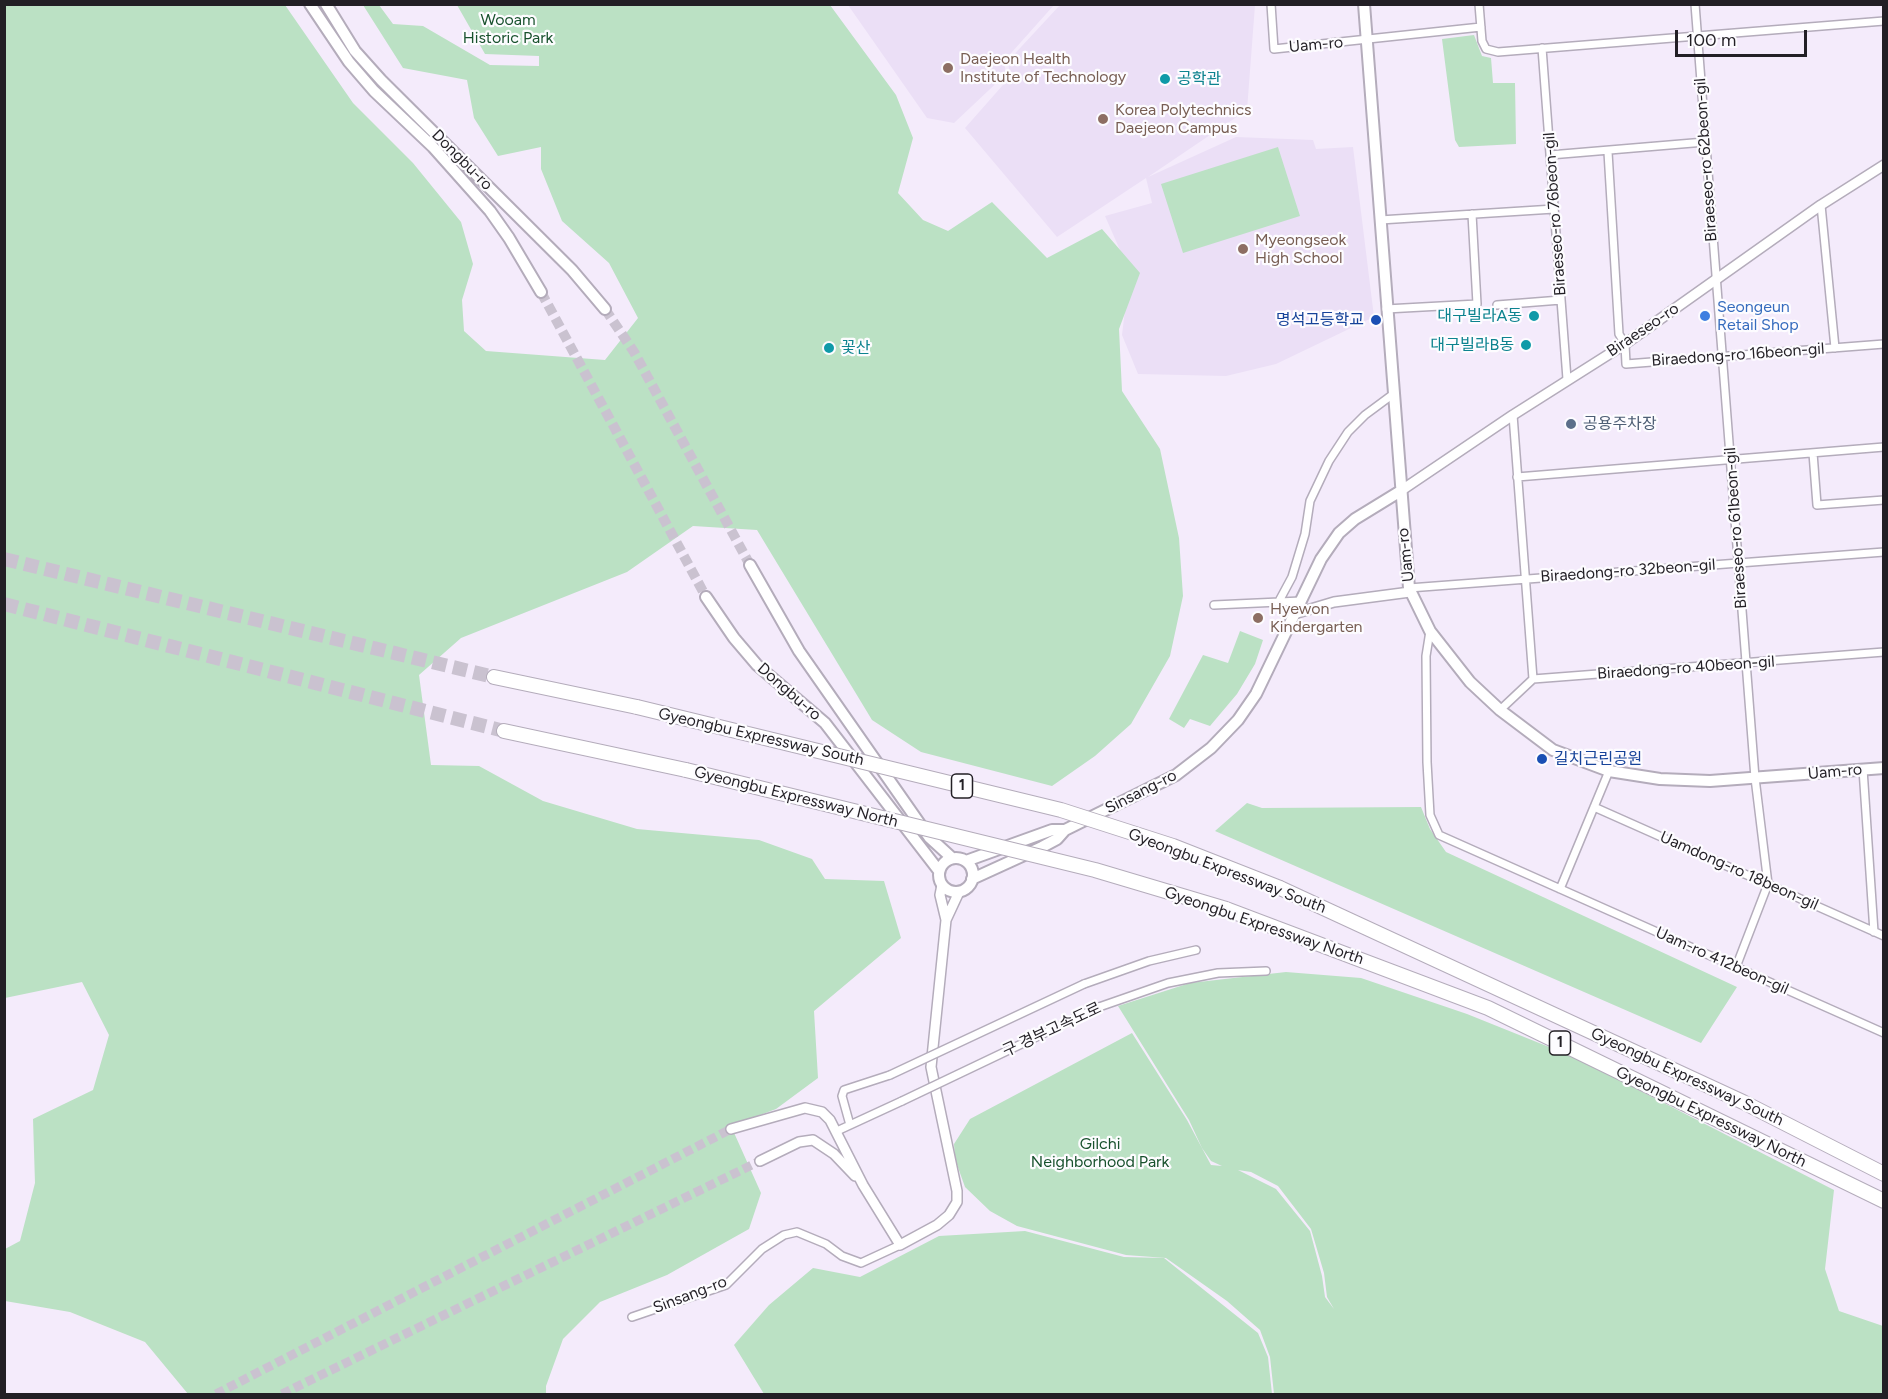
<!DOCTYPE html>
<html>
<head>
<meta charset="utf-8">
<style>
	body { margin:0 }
	#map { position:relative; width:1888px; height:1399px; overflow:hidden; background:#f4ebfb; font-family:Figtree,sans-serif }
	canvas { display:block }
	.frame { position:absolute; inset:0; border:6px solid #221f25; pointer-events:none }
	.scale { position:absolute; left:1675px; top:30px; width:132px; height:27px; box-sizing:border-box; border:3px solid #221f25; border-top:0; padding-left:8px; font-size:18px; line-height:21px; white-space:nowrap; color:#221f25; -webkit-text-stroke:4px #fdfcff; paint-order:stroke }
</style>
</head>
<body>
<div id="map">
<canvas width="1888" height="1399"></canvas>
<div class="frame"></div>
<div class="scale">100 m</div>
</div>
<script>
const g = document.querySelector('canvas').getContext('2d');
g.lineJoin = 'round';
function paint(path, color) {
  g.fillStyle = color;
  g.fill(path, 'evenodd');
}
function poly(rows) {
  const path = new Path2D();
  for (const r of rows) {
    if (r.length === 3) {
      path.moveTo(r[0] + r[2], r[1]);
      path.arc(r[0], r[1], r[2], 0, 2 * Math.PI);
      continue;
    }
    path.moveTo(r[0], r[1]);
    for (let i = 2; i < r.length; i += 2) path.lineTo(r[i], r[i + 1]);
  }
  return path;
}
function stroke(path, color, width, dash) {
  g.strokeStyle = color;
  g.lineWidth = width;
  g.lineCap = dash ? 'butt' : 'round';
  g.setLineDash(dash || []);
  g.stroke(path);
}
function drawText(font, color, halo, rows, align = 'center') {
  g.font = font + ' Figtree,"Noto Sans KR",sans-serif';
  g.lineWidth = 4.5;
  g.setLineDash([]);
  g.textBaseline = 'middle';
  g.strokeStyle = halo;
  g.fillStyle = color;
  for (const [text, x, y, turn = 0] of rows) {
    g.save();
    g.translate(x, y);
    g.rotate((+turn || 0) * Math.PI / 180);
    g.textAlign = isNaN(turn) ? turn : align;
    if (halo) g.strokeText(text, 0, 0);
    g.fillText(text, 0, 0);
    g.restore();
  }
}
paint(poly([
	[848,5,1054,5,1004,61,1006,74,954,123,927,118],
	[1060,5,1255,5,1247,110,1148,177,1236,137,1313,140,1316,149,1353,147,1374,317,1276,364,1226,376,1138,374,1122,335,1127,293,1134,282,1105,216,1152,203,1146,178,1057,237,965,128,1010,77,1008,61]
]), '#ebdff6');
paint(poly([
	[4,5,285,5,353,103,413,163,461,222,473,264,462,300,464,331,486,351,605,360,638,318,609,263,562,221,541,169,541,147,498,156,474,118,467,80,403,68,363,5,379,5,393,24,423,26,490,65,539,66,539,56,485,54,457,5,830,5,896,95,913,138,898,193,923,220,948,231,992,202,1047,258,1102,229,1140,273,1119,329,1122,391,1160,449,1179,538,1183,596,1170,656,1131,724,1095,756,1052,786,921,752,872,720,757,530,693,526,627,572,461,638,419,675,431,765,479,766,543,801,637,829,759,840,812,859,825,879,884,881,901,938,814,1011,818,1078,776,1109,731,1126,761,1193,749,1229,667,1275,600,1302,563,1339,546,1386,546,1394,188,1394,145,1342,70,1312,5,1301,5,1249,20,1241,35,1183,33,1119,93,1090,109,1035,82,982,5,998],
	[1474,35,1482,56,1491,58,1493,83,1515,83,1516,144,1459,147,1455,140,1442,39],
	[1278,147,1300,216,1183,253,1161,184],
	[1240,631,1263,640,1255,664,1237,694,1210,726,1190,719,1184,728,1169,719,1203,655,1228,663],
	[1247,803,1262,808,1421,807,1430,829,1446,852,1737,987,1701,1043,1215,831],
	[1286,972,1361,978,1467,1014,1574,1057,1834,1190,1825,1269,1839,1311,1883,1326,1883,1394,1274,1394,1270,1357,1260,1330,1227,1301,1166,1258,1126,1255,1017,1226,990,1211,965,1187,955,1159,954,1144,970,1119,1132,1033,1187,1120,1211,1165,1222,1166,1211,1161,1202,1148,1189,1120,1118,1006,1190,983],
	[1238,1170,1251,1172,1278,1186,1311,1229,1324,1273,1327,1297,1334,1309,1325,1297,1322,1276,1310,1231,1276,1189],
	[1025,1231,1124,1257,1164,1258,1258,1333,1268,1357,1272,1394,764,1394,734,1345,769,1305,813,1268,860,1277,939,1236]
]), '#bbe1c4');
stroke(poly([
	[216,1394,731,1129],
	[282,1394,760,1161]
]), '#cac2d0', 9, [9, 4.5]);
stroke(poly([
	[541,292,706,597],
	[605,309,634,352,750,565]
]), '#cac2d0', 10, [10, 5]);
stroke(poly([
	[4,559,494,677],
	[4,604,504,731]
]), '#cac2d0', 14, [14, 7]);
const minor = poly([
	[1271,4,1274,49,1481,27],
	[1479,4,1482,41,1486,49,1498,52,1884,21],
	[1695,4,1755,778,1768,884,1736,967],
	[1542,48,1567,379],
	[1608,152,1619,334,1625,344,1626,364,1884,344],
	[1550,155,1705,142],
	[1821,205,1835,348],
	[1380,220,1554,209],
	[1497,305,1561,300],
	[1386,309,1477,304,1472,214],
	[1513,415,1533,679],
	[1813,453,1817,505,1884,500],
	[1517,477,1884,447],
	[1409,588,1884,552],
	[1278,603,1292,577,1305,534,1310,501,1329,461,1348,432,1365,415,1392,395],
	[1214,605,1301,601],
	[1430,631,1426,656,1427,762,1430,815,1439,835,1884,1033],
	[1500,710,1533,679,1884,652],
	[1863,769,1874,932],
	[1594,807,1884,936],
	[1560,889,1609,771],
	[1084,984,1149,961,1196,950],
	[1099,1007,1168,983,1218,973,1266,971],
	[850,1125,842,1096,844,1090,890,1075],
	[837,1131,902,1101],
	[632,1317,726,1285,762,1249,784,1235,797,1232,826,1244,842,1256,861,1263,900,1245]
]);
const tertiary = poly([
	[1399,492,1513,415,1625,344,1821,205,1884,165],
	[1294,614,1334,602,1410,592],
	[942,885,940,895,946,920],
	[731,1129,805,1108,822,1112,830,1120,863,1185,900,1245,937,1225,949,1215,957,1202,957,1191,931,1067,946,920,959,892],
	[760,1161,799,1142,813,1140,834,1154,855,1176]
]);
const secondary = poly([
	[310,4,349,62,374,91,433,147,490,211,509,238,541,292],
	[326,4,355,51,381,80,572,270,605,309],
	[1364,4,1409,588,1430,631,1470,682,1500,710,1553,750,1609,771,1660,779,1710,781,1884,768],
	[750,565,799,651,929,837,952,858],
	[706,597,734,638,757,665,825,723,939,871],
	[956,875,17],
	[966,861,1052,830,1065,830],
	[972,879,1042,847,1057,839,1065,830,1176,775,1211,748,1238,720,1256,694,1321,559,1339,533,1355,519,1399,492]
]);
const motorway = poly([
	[494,677,637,707],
	[504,731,686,770],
	[1280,888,1743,1102,1884,1174],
	[1226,909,1488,1008,1884,1201]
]);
stroke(minor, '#b4acbb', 10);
stroke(tertiary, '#b4acbb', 12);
stroke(secondary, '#b4acbb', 14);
stroke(motorway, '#b4acbb', 16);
stroke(minor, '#fff', 7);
stroke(tertiary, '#fff', 9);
stroke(secondary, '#fff', 10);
stroke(motorway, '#fff', 14);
const minorBridge = poly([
	[890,1075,1084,984],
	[902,1101,1099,1007]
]);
const motorwayBridge = poly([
	[637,707,1061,810,1173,846,1280,888],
	[686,770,1095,870,1226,909]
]);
stroke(minorBridge, '#b4acbb', 10, []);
stroke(motorwayBridge, '#b4acbb', 16, []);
stroke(minorBridge, '#fff', 7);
stroke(motorwayBridge, '#fff', 14);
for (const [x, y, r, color] of [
	[948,68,6,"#8d6e63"],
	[1165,79,6,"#0f9aa8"],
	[1103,119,6,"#8d6e63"],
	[1243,249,6,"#8d6e63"],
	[1534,316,6,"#0f9aa8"],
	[1705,316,6,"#3f7fe0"],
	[1376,320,6,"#1a4fb4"],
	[1526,345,6,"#0f9aa8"],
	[829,348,6,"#0f9aa8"],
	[1571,424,6,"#5c6f8a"],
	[1258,618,6,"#8d6e63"],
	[1542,759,6,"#1a4fb4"]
]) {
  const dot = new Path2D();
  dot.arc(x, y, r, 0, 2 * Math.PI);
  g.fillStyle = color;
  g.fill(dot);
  stroke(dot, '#fdfcff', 2);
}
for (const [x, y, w] of [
	[962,786,21],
	[1560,1043,21]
]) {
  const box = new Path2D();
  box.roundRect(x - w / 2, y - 12, w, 24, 4.5);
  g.fillStyle = '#fdfcff';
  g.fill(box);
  stroke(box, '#221f25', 1.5);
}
drawText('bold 15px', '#221f25', null, [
	["1",962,786],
	["1",1560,1043]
]);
drawText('16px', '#19522e', '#fdfcff', [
	["Wooam",508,20],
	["Historic Park",508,38],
	["Gilchi",1100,1144],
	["Neighborhood Park",1100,1162]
]);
drawText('16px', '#221f25', '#fdfcff', [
	["Uam-ro",1316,45,-5],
	["Dongbu-ro",462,160,45],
	["Biraeseo-ro 62beon-gil",1706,160,-94],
	["Biraeseo-ro 76beon-gil",1555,214,-94],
	["Biraeseo-ro",1643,330,-34],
	["Biraedong-ro 16beon-gil",1738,355,-4],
	["Biraeseo-ro 61beon-gil",1736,528,-94],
	["Uam-ro",1406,555,-96],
	["Biraedong-ro 32beon-gil",1628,571,-4],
	["Biraedong-ro 40beon-gil",1686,668,-4],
	["Dongbu-ro",789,692,41],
	["Gyeongbu Expressway South",761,737,13],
	["Uam-ro",1835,772,-5],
	["Sinsang-ro",1141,792,-27],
	["Gyeongbu Expressway North",796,797,14],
	["Gyeongbu Expressway South",1227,871,21],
	["Uamdong-ro 18beon-gil",1739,871,24],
	["Gyeongbu Expressway North",1264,926,19],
	["Uam-ro 412beon-gil",1722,961,24],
	["구 경부고속도로",1052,1030,-25],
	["Gyeongbu Expressway South",1687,1077,25],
	["Gyeongbu Expressway North",1711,1117,26],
	["Sinsang-ro",690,1295,-21]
]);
drawText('16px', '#785e54', '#fdfcff', [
	["Daejeon Health",960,59],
	["Institute of Technology",960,77],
	["Korea Polytechnics",1115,110],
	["Daejeon Campus",1115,128],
	["Myeongseok",1255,240],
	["High School",1255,258],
	["Hyewon",1270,609],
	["Kindergarten",1270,627]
], 'left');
drawText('16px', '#0d838f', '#fdfcff', [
	["공학관",1177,79],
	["대구빌라A동",1522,316,"right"],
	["대구빌라B동",1514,345,"right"],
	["꽃산",841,348]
], 'left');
drawText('16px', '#366cbe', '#fdfcff', [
	["Seongeun",1717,307],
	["Retail Shop",1717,325]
], 'left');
drawText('16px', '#164399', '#fdfcff', [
	["명석고등학교",1364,320],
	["길치근린공원",1554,759,"left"]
], 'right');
drawText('16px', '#4e5e75', '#fdfcff', [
	["공용주차장",1583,424]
], 'left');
</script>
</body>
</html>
